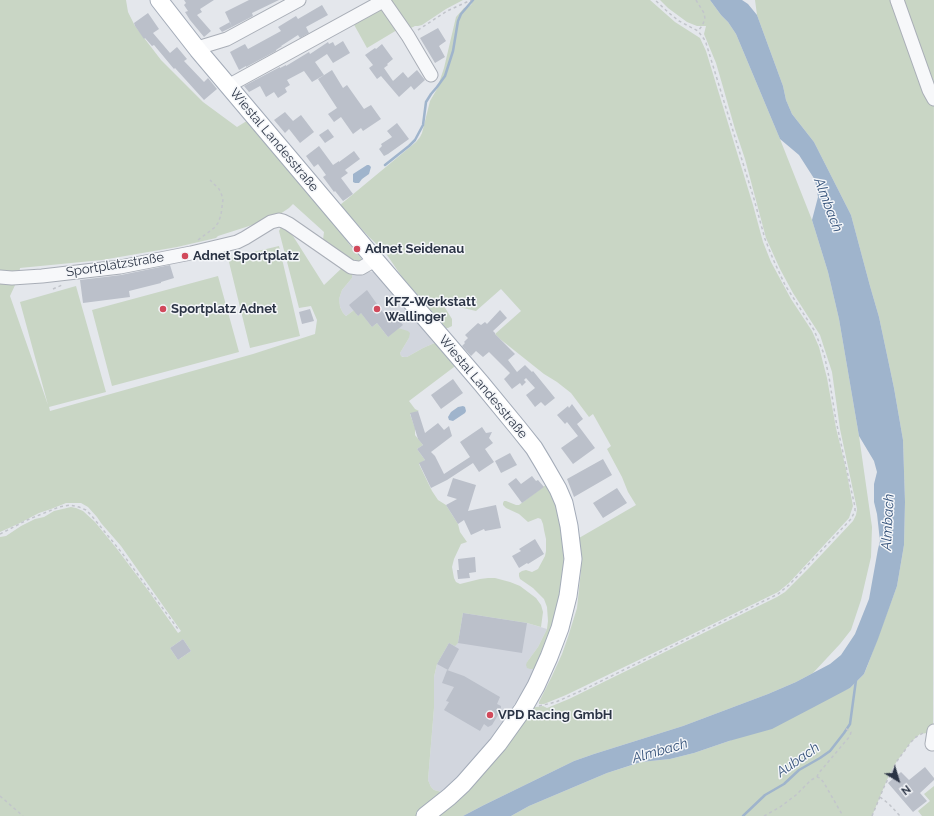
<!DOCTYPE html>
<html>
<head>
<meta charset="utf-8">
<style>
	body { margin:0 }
	#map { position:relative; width:934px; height:816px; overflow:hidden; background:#e4e7ec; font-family:Raleway,sans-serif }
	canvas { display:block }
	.north { position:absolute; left:878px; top:760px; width:40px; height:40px; -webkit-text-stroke:3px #f4f6f9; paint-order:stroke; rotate:142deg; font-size:11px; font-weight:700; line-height:16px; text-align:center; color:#2b3445 }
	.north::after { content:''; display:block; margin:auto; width:14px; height:18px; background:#2b3445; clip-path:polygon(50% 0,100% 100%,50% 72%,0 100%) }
</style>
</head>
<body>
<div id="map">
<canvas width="934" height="816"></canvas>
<div class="north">N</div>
</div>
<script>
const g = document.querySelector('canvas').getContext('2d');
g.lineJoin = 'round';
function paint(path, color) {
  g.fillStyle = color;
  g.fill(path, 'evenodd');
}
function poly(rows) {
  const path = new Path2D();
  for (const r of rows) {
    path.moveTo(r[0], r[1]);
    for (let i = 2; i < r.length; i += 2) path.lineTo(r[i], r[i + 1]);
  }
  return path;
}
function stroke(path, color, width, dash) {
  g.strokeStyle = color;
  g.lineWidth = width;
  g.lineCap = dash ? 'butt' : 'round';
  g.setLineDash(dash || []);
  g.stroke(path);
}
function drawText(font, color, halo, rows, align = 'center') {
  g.font = font + ' Raleway,sans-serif';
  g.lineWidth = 3;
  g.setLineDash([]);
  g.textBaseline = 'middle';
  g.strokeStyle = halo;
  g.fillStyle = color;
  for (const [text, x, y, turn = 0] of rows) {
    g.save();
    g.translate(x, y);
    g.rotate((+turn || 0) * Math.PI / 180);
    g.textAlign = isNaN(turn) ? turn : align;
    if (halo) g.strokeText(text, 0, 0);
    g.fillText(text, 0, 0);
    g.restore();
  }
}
paint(poly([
	[378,271,437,342,423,348,407,357,404,357,401,356,400,353,409,338,388,337,377,323,372,327,358,316,354,310,346,316,343,313,340,307,339,299,342,290,352,278,352,274],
	[463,613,527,623,547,629,538,647,527,662,537,667,522,696,519,697,500,727,476,757,453,783,442,792,434,790,431,787,428,780,434,708,434,677,437,664,449,643,458,643]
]), '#d2d6de');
paint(poly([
	[0,0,126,0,128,12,135,26,161,60,203,102,237,127,250,119,334,218,333,223,342,232,349,244,361,258,361,260,357,262,348,260,323,240,324,232,293,204,289,208,274,218,218,236,216,238,177,247,102,260,20,268,19,275,0,273],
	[387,0,463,0,446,9,422,25,418,26,415,26,409,29],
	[473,0,650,0,675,22,700,38,706,51,753,205,763,242,771,262,791,299,812,331,819,347,827,378,836,428,846,469,853,506,849,518,789,583,778,592,672,644,566,695,544,704,539,704,539,702,552,676,562,654,568,637,577,608,581,570,579,538,636,505,628,492,622,477,607,449,611,446,593,414,589,417,571,393,557,382,544,374,500,339,495,334,521,311,501,289,476,311,442,303,452,319,452,326,448,328,446,328,402,277,385,252,368,236,340,205,416,142,420,137,422,133,430,101,437,89,444,68,456,17,464,8,471,5],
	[660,0,710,0,721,15,728,22,736,34,780,139,812,220,828,272,839,319,859,436,872,527,871,557,861,600,851,630,840,644,813,673,796,682,768,694,683,726,594,754,574,761,484,805,463,816,0,816,0,537,6,536,21,526,35,519,44,517,54,511,71,507,76,508,83,511,95,522,117,549,150,593,178,633,181,631,121,546,101,523,97,517,88,507,81,503,66,503,51,509,39,513,18,524,0,532,0,281,16,283,10,296,48,405,20,302,76,286,106,392,49,407,50,411,253,354,315,334,317,320,311,306,299,308,279,231,281,227,288,231,293,236,324,285,344,266,352,274,352,278,342,290,339,299,340,307,343,313,346,316,354,310,358,316,361,313,372,327,377,323,388,337,398,328,408,331,410,333,409,338,400,353,401,356,403,357,407,357,423,348,437,342,458,364,409,401,415,409,419,411,410,414,415,428,415,435,423,445,417,449,425,460,419,464,432,491,438,500,446,505,458,524,460,532,467,542,461,544,454,559,452,567,454,578,456,582,460,584,480,579,488,578,495,578,510,582,520,586,536,598,541,605,543,612,541,627,527,623,463,613,458,643,455,646,449,643,437,664,434,677,434,708,428,780,431,787,434,790,438,791,444,793,523,709,543,706,547,708,569,699,777,597,785,592,808,569,853,521,856,515,857,509,840,429,832,372,820,335,793,293,780,269,766,238,745,159,735,129,723,87,716,63,704,34,706,26,697,26,687,22,668,8],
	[183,639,191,651,178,660,170,648],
	[755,0,934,0,933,734,927,733,920,734,911,742,897,761,890,773,884,787,872,816,511,816,529,806,607,773,629,766,641,762,670,759,694,753,729,741,850,688,864,674,867,667,897,586,904,545,905,502,903,440,894,388,879,317,870,286,851,215,814,142,792,114,786,100,783,86,757,15],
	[381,6,397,30,367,48,352,21],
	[279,246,300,336,250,348,228,258],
	[218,276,239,352,112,386,92,310],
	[547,484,549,484,559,516,566,567,564,593,537,667,534,669,530,669,527,668,526,665,527,662,538,647,547,629,548,621,547,607,544,599,533,588,520,579,519,576,519,573,522,571,526,570,532,572,538,569,545,556,546,551,546,539,544,530,543,524,541,519,538,518,528,522,519,514,506,508,503,505,503,503,504,501,506,501,516,505,519,505],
	[934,786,934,816,922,816,918,811,930,801,924,794]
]), '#c9d6c5');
paint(poly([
	[710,0,742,0,748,4,757,15,783,86,786,100,792,114,814,142,851,215,870,286,879,317,894,388,903,440,905,502,904,545,897,586,878,639,864,674,850,688,814,707,772,729,729,741,694,753,670,759,641,762,607,773,529,806,511,816,463,816,484,805,574,761,594,754,683,726,768,694,796,682,830,664,841,655,855,634,869,599,878,549,880,541,877,514,874,502,874,484,877,472,874,461,859,436,839,319,828,272,812,220,818,197,815,180,799,155,780,139,736,34,728,22,721,15],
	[367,165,369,165,371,167,369,174,362,179,359,183,355,183,353,182,353,174],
	[463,406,465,407,466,411,465,413,453,421,449,420,448,417,451,412,458,407]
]), '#9fb4cc');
stroke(poly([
	[385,165,409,146,415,140,423,125,426,102,431,94,437,87,445,76,453,51,458,21,461,14,473,0],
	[743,816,765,795,784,784,799,770,820,758,830,751,844,733,850,724,856,680]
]), '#9fb4cc', 2.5);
paint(poly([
	[184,0,214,0,200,9,202,12,197,15,211,31,204,37,190,20,185,12,188,11,184,5,186,3],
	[249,0,279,0,252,13,253,16,232,27,225,12],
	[322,5,328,15,306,27,309,33,300,38,298,35,281,46,282,46,276,50,276,51,246,67,246,66,239,70,230,52,245,44,248,49,281,31,278,27,296,16,298,19],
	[148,13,159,29,153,33,170,53,177,47,187,59,184,61,204,82,208,78,217,89,204,100,175,68,174,69,154,45,152,46,145,38,144,39,135,26,134,23],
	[230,22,232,27,222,32,219,28],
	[438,28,446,41,439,46,445,57,435,63,420,38],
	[343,41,350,53,333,63,327,54,315,62,324,75,312,82,304,71,287,80,290,85,285,88,287,92,278,98,274,92,266,97,260,86,249,92,244,86,280,67,280,68,286,65,286,66,309,52,310,54,328,42,329,44,333,42,335,46],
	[382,44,393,59,387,64,388,65,384,68,393,81,403,72,408,78,417,70,425,80,414,90,411,86,399,97,381,76,377,79,369,68,373,65,365,55,375,48,376,49],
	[332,70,343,88,347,85,364,109,371,105,381,119,363,131,361,128,353,134,341,117,334,122,328,114,337,108,318,79],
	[285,112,293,121,301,115,314,132,300,143,289,129,285,133,274,120],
	[397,123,409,139,388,154,384,156,379,149,382,146,381,144,392,137,387,131],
	[328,129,334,137,325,143,319,135],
	[319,146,333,165,339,161,339,162,354,151,360,159,345,170,348,173,341,178,353,194,343,201,335,191,334,192,323,177,326,175,318,164,314,167,306,156],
	[170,265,174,278,161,282,161,283,129,291,130,297,83,303,80,280,121,275],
	[367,290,384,314,390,310,403,325,388,337,377,323,372,327,361,313,358,316,349,305],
	[310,309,314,321,302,324,299,312],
	[500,310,507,318,493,331,495,333,495,334,515,354,508,360,517,372,525,365,532,372,533,371,555,398,545,406,541,402,535,407,526,395,535,388,526,378,524,380,526,382,522,386,520,383,512,389,504,379,510,373,489,352,483,357,476,351,471,356,462,346,465,343,464,342,468,338,465,335,478,323,481,325,485,322,487,324],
	[453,379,463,393,441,409,431,395],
	[572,404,583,419,577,424,595,448,573,464,561,448,578,436,567,422,565,424,557,415,568,406,569,408],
	[418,411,425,433,438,423,444,430,449,426,452,436,431,452,435,456,444,474,470,457,460,442,482,427,486,433,492,432,489,438,493,443,485,449,494,462,479,472,473,463,447,480,431,488,419,463,425,460,417,449,423,445,418,439,410,413],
	[510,453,517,465,501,473,495,461],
	[603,459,612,475,574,497,567,479],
	[532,476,536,481,538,480,544,487,522,503,508,484,516,478,521,484],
	[453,478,476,485,468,511,496,505,501,528,485,531,484,529,471,535,464,520,458,524,446,505,457,499,447,496],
	[617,488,627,503,603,518,593,503],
	[535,539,544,554,528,564,527,563,519,568,512,556,521,551,519,549],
	[475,557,476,572,469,573,470,578,458,579,457,570,459,570,458,559],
	[463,613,527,623,522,653,458,643],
	[183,639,191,651,178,660,170,648],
	[449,643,459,649,448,670,437,664],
	[447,670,464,676,500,697,497,704,501,706,501,710,492,725,488,727,484,724,480,731,444,710,449,702,446,701,454,687,442,683],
	[925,767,934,778,934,780,920,793,927,801,913,812,888,783,901,772,909,780]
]), '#bbc0ca');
const minor = poly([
	[383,0,408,36,431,75],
	[897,0,929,90,934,99],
	[198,50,204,46,227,39,299,0],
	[228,86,383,1],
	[0,277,12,278,42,276,120,267,191,253,237,242,245,238,271,222,279,220,283,221,289,224,351,267,358,268,361,268,375,260],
	[932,744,934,731]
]);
const major = poly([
	[159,0,198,50,377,262,481,383,518,428,534,448,543,463,558,489,564,503,569,526,573,559,568,596,560,628,549,657,536,686,523,709,498,744,463,784,449,797,425,816]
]);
stroke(minor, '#a9aeb7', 15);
stroke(major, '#a3abb8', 19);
stroke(poly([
	[696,0,704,13,705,19,702,26,698,31],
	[418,30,447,11,471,0],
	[198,240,214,228,218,223,221,215,223,199,221,193,219,189,210,180],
	[53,289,62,285],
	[0,534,27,520,59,507,70,505,79,507,86,510,91,515,122,553,178,629],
	[539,706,556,702,585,689,778,594,789,585,851,519,855,511,855,507,836,421,829,377,824,354,814,330,785,285,773,259,765,239,754,199,706,43,704,39,698,31,679,21,669,13,655,0],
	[817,777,818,774,850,736,851,732,845,728],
	[0,796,23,816],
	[880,797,889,804,900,816],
	[764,816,780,807,796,795,811,780,817,777,820,778,824,783,843,816],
	[872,816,884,787,897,761,911,742,916,737,923,733]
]), '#c2c5cb', 1.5, [3, 3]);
stroke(minor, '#f7f8fa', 13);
stroke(major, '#fff', 17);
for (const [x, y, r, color] of [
	[357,249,4,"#d1495b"],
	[185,256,4,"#d1495b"],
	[163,309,4,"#d1495b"],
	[377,309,4,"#d1495b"],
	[490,715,4,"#d1495b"]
]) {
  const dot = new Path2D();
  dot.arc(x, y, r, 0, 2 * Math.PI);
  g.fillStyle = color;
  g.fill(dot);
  stroke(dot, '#f4f6f9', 1.5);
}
drawText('13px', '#2b3445', '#f4f6f9', [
	["Wiestal Landesstraße",274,140,50],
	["Sportplatzstraße",115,265,-9],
	["Wiestal Landesstraße",483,387,50]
]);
drawText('bold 13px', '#2b3445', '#f4f6f9', [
	["Adnet Seidenau",365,249],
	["Adnet Sportplatz",193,256],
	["KFZ-Werkstatt",385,302],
	["Wallinger",385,317],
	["Sportplatz Adnet",171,309],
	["VPD Racing GmbH",498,715]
], 'left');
drawText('italic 14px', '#34527a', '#f4f6f9', [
	["Almbach",828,205,69],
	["Almbach",888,522,-87],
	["Almbach",660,751,-16],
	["Aubach",798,760,-35]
]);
</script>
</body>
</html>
